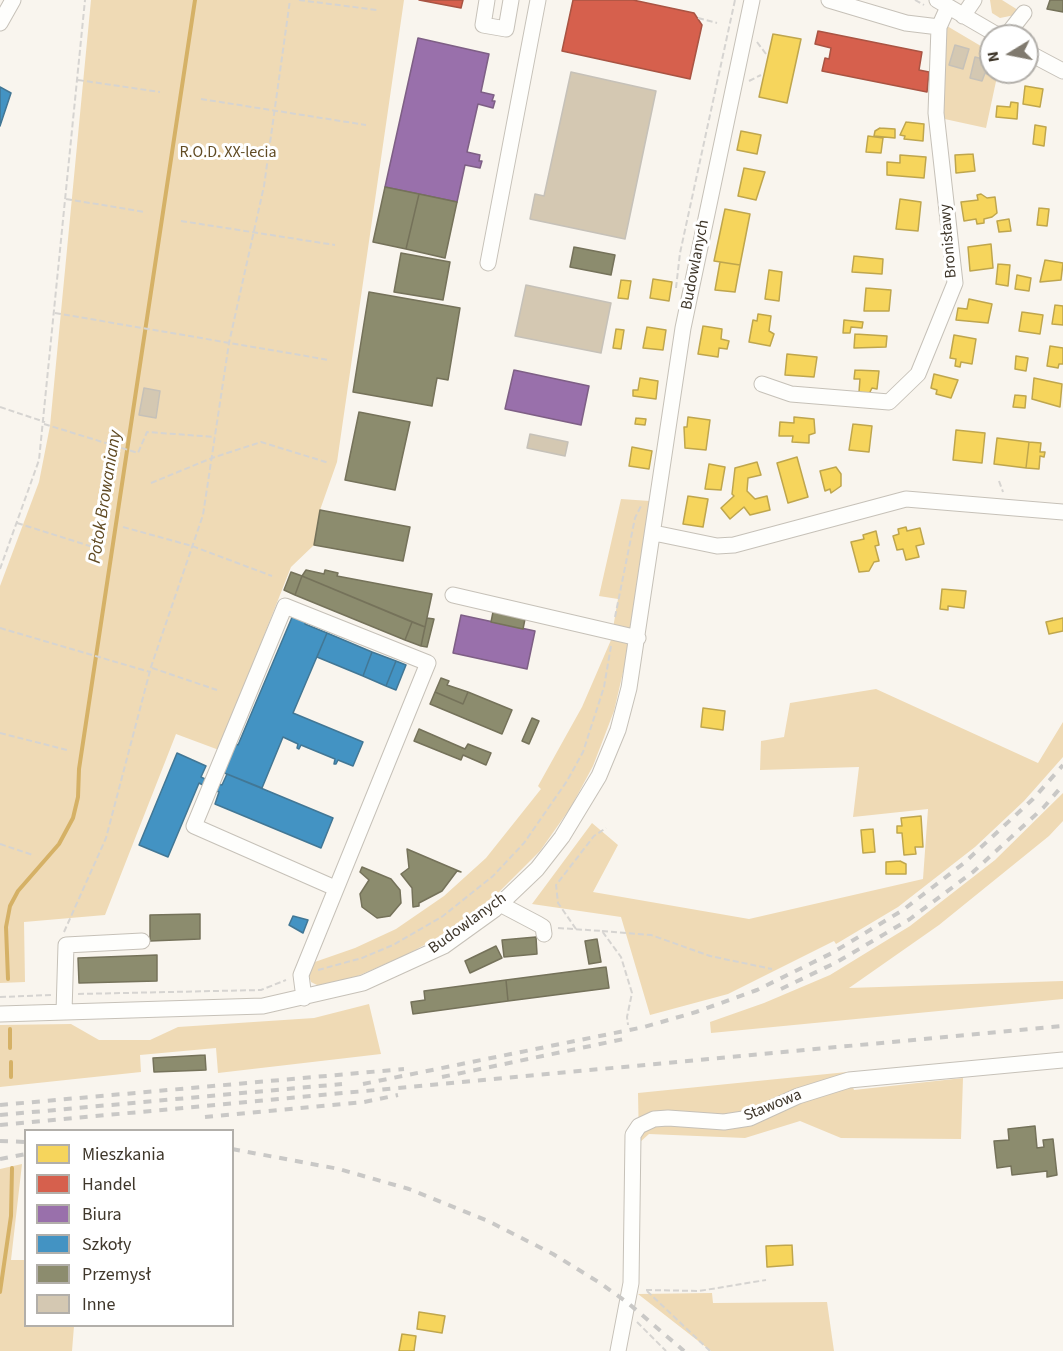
<!DOCTYPE html>
<html>
<head>
<meta charset="utf-8">
<style>
	body { margin:0 }
	#map { position:relative; width:1063px; height:1351px; overflow:hidden; background:#f9f5ee; font-family:"Source Sans 3",sans-serif }
	canvas { display:block }
	.legend { position:absolute; left:24px; top:1129px; width:210px; height:198px; box-sizing:border-box; background:#fff; border:2px solid #b2afaa; margin:0; padding:8px 10px; list-style:none; font-size:18px; color:#3f372b }
	.legend li { display:flex; align-items:center; gap:12px; height:30px }
	.legend b { width:30px; border:2px solid #b2afaa }
	.north { position:absolute; left:979px; top:24px; width:60px; height:60px; box-sizing:border-box; background:#fff; border:2px solid #b2afaa; border-radius:50%; rotate:260deg; font-size:16px; font-weight:700; line-height:24px; text-align:center; color:#3f372b }
	.north::after { content:''; display:block; margin:auto; width:21px; height:27px; background:#807a6f; clip-path:polygon(50% 0,100% 100%,50% 72%,0 100%) }
</style>
</head>
<body>
<div id="map">
<canvas width="1063" height="1351"></canvas>
<ul class="legend">
<li><b style="height:16px;background:#f6d55c"></b>Mieszkania</li>
<li><b style="height:16px;background:#d6604d"></b>Handel</li>
<li><b style="height:16px;background:#9970ab"></b>Biura</li>
<li><b style="height:16px;background:#4393c3"></b>Szkoły</li>
<li><b style="height:16px;background:#8c8c6e"></b>Przemysł</li>
<li><b style="height:16px;background:#d4c8b2"></b>Inne</li>
</ul>
<div class="north">N</div>
</div>
<script>
const g = document.querySelector('canvas').getContext('2d');
g.lineJoin = 'round';
function paint(path, color) {
  g.fillStyle = color;
  g.fill(path, 'evenodd');
}
function poly(rows) {
  const path = new Path2D();
  for (const r of rows) {
    path.moveTo(r[0], r[1]);
    for (let i = 2; i < r.length; i += 2) path.lineTo(r[i], r[i + 1]);
  }
  return path;
}
function stroke(path, color, width, dash) {
  g.strokeStyle = color;
  g.lineWidth = width;
  g.lineCap = dash ? 'butt' : 'round';
  g.setLineDash(dash || []);
  g.stroke(path);
}
function drawText(font, color, halo, rows, align = 'center') {
  g.font = font + ' "Source Sans 3",sans-serif';
  g.lineWidth = 6;
  g.setLineDash([]);
  g.textBaseline = 'middle';
  g.strokeStyle = halo;
  g.fillStyle = color;
  for (const [text, x, y, turn = 0] of rows) {
    g.save();
    g.translate(x, y);
    g.rotate((+turn || 0) * Math.PI / 180);
    g.textAlign = isNaN(turn) ? turn : align;
    if (halo) g.strokeText(text, 0, 0);
    g.fillText(text, 0, 0);
    g.restore();
  }
}
paint(poly([
	[91,0,404,0,337,462,320,510,314,545,291,567,219,750,176,734,105,915,24,922,25,982,0,983,0,586,39,482,50,426],
	[990,0,1002,0,1018,10,1015,15,1000,18,992,13],
	[947,26,991,52,991,72,998,72,986,128,940,118],
	[621,499,650,501,627,655,614,711,593,766,571,807,540,851,495,896,450,931,406,955,353,978,319,986,311,982,308,973,309,964,355,948,396,929,444,896,486,858,541,789,538,786,582,707,611,640,618,599,599,596],
	[876,689,1038,763,1063,722,1063,757,1024,801,975,847,898,907,836,944,834,941,728,994,650,1015,621,917,532,904,592,823,618,845,593,892,749,919,923,879,928,809,853,817,859,767,760,770,761,741,784,737,790,703],
	[1063,793,1063,821,1049,836,939,925,849,988,1063,981,1063,999,711,1033,710,1022,764,1003,830,975,910,926,995,860],
	[369,1004,381,1054,218,1073,216,1048,140,1055,141,1072,0,1087,0,1025,71,1024,99,1040,150,1040,178,1027,314,1018],
	[847,1072,854,1090,963,1078,961,1139,841,1138,800,1121,745,1138,649,1134,639,1143,638,1093],
	[22,1164,11,1260,25,1260,26,1326,74,1326,72,1351,0,1351,0,1169],
	[712,1293,713,1303,827,1302,834,1351,711,1351,638,1294]
]), '#efdab5');
const homes = poly([
	[773,34,801,39,787,103,759,97,773,34],
	[1025,86,1043,89,1040,107,1023,104,1025,86],
	[1011,102,1018,103,1017,119,996,117,997,106,1010,107,1011,102],
	[906,122,924,124,923,141,904,139,905,136,900,135,906,122],
	[1035,125,1046,127,1044,146,1033,144,1035,125],
	[880,128,895,129,895,138,874,136,875,131,880,128],
	[741,131,761,135,757,154,737,150,741,131],
	[868,136,883,138,881,153,866,152,868,136],
	[973,154,975,171,956,173,955,155,973,154],
	[900,155,926,157,924,178,887,175,887,162,900,163,900,155],
	[744,168,765,172,756,200,738,196,744,168],
	[981,194,987,198,995,197,997,213,992,217,984,219,984,223,977,224,976,219,964,221,961,202,978,200,977,195,981,194],
	[900,199,921,202,918,231,896,229,900,199],
	[1039,208,1049,209,1047,226,1037,225,1039,208],
	[725,209,750,214,740,265,714,261,725,209],
	[1009,219,1011,231,999,232,997,221,1009,219],
	[991,244,993,268,970,271,968,247,991,244],
	[854,256,883,259,882,274,852,272,854,256],
	[1045,260,1063,263,1061,280,1040,282,1045,260],
	[720,262,740,265,735,292,715,290,720,262],
	[998,264,1010,265,1008,286,996,284,998,264],
	[769,270,782,272,779,301,765,299,769,270],
	[1017,275,1031,278,1029,291,1015,289,1017,275],
	[653,279,672,282,669,301,650,298,653,279],
	[621,280,631,281,628,299,618,298,621,280],
	[866,288,891,290,889,311,864,311,866,288],
	[969,299,992,304,988,323,956,320,958,308,967,309,969,299],
	[1055,305,1063,306,1063,325,1052,324,1055,305],
	[1022,312,1043,315,1040,334,1019,331,1022,312],
	[758,314,771,316,769,331,774,334,770,346,749,342,753,320,757,321,758,314],
	[844,320,863,322,862,328,851,327,850,333,843,333,844,320],
	[703,326,722,329,721,339,729,341,727,349,719,348,718,357,698,354,703,326],
	[647,327,666,330,663,350,643,348,647,327],
	[616,329,624,330,621,349,613,348,616,329],
	[855,334,887,336,886,347,854,348,855,334],
	[954,335,976,339,972,364,961,362,960,367,955,366,956,359,950,358,954,335],
	[1050,346,1063,348,1063,364,1059,364,1058,368,1047,366,1050,346],
	[787,354,817,357,814,377,785,375,787,354],
	[1016,356,1028,358,1026,371,1015,369,1016,356],
	[855,370,879,371,877,389,872,388,869,394,859,392,860,379,854,379,855,370],
	[934,374,958,380,951,398,936,394,937,390,931,388,934,374],
	[640,378,658,381,656,399,633,396,633,390,638,390,640,378],
	[1034,378,1062,384,1060,407,1032,399,1034,378],
	[1015,395,1026,396,1025,408,1013,407,1015,395],
	[688,417,710,420,706,450,685,448,684,427,687,427,688,417],
	[794,417,814,419,815,433,809,435,809,443,792,442,793,436,779,436,780,422,794,423,794,417],
	[636,418,646,419,645,425,635,424,636,418],
	[853,424,872,426,869,452,849,450,853,424],
	[956,430,985,433,982,463,953,460,956,430],
	[997,438,1029,442,1026,468,994,464,997,438],
	[1029,442,1041,443,1040,452,1045,452,1044,457,1040,456,1039,469,1026,468,1029,442],
	[632,447,652,451,649,469,629,466,632,447],
	[797,457,808,497,788,503,777,463,797,457],
	[757,462,761,475,748,478,747,491,755,499,767,496,770,510,750,515,744,507,730,519,721,508,734,496,732,494,735,468,757,462],
	[709,464,725,467,721,490,705,489,709,464],
	[836,467,841,474,841,486,831,493,830,489,825,491,820,471,836,467],
	[688,496,708,499,703,527,683,524,688,496],
	[906,527,907,531,920,528,924,544,916,546,919,557,906,560,903,549,897,550,893,536,899,534,898,529,906,527],
	[876,531,879,545,875,546,879,561,874,562,869,571,859,572,851,542,864,539,863,535,876,531],
	[942,589,966,591,964,608,948,606,948,610,940,609,942,589],
	[1063,618,1063,631,1049,634,1046,622,1063,618],
	[703,708,725,711,723,730,701,727,703,708],
	[921,816,923,847,915,847,916,854,904,855,902,833,897,833,897,826,902,826,901,818,921,816],
	[873,829,875,852,863,853,861,830,873,829],
	[900,861,906,864,906,874,886,874,886,862,900,861],
	[792,1245,793,1265,767,1267,766,1246,792,1245],
	[419,1312,445,1316,442,1333,417,1329,419,1312],
	[402,1334,416,1336,414,1351,399,1351,402,1334]
]);
paint(homes, '#f6d55c');
stroke(homes, '#bfa64d', 1.5);
const shops = poly([
	[419,0,463,0,461,8,419,0],
	[573,0,633,0,694,13,702,25,690,79,562,51,573,0],
	[818,31,922,52,919,70,929,72,927,92,822,71,825,58,829,59,831,48,815,44,818,31]
]);
paint(shops, '#d6604d');
stroke(shops, '#a95443', 1.5);
const offices = poly([
	[418,38,489,54,481,92,494,95,492,101,495,101,493,108,478,104,467,152,480,155,479,161,482,161,480,168,465,165,457,202,385,187,418,38],
	[514,370,589,386,581,425,505,409,514,370],
	[461,615,535,631,527,669,453,653,461,615]
]);
paint(offices, '#9970ab');
stroke(offices, '#7e5f85', 1.5);
const schools = poly([
	[0,87,11,93,0,126,0,87],
	[293,615,306,620,305,624,327,633,293,713,363,742,353,766,338,760,336,764,334,764,335,759,301,745,299,749,297,748,298,744,283,737,262,788,222,772,234,743,238,745,293,615],
	[327,633,372,652,363,676,317,657,327,633],
	[372,652,396,661,386,686,363,676,372,652],
	[396,661,406,665,396,690,386,686,396,661],
	[177,753,206,766,201,777,205,779,203,785,199,783,168,857,139,845,177,753],
	[227,774,333,818,321,848,215,804,219,792,216,791,219,784,222,785,227,774],
	[293,916,308,920,303,933,289,925,293,916]
]);
paint(schools, '#4393c3');
stroke(schools, '#427795', 1.5);
const industry = poly([
	[1050,0,1063,0,1063,12,1047,9,1050,0],
	[385,187,419,194,406,249,373,242,385,187],
	[419,194,457,202,445,258,406,249,419,194],
	[574,247,615,255,611,275,570,267,574,247],
	[401,253,450,262,443,300,394,292,401,253],
	[369,292,460,308,448,380,437,378,432,406,353,392,369,292],
	[359,412,410,422,395,490,345,480,359,412],
	[320,510,410,527,403,561,314,545,320,510],
	[306,570,324,574,325,570,338,573,337,576,432,594,425,627,302,576,306,570],
	[291,572,302,576,295,595,284,590,291,572],
	[302,576,412,622,405,640,295,595,302,576],
	[493,612,525,619,523,629,491,622,493,612],
	[427,618,434,619,427,647,421,646,427,618],
	[412,622,425,627,421,646,405,640,412,622],
	[441,678,449,681,447,685,468,692,463,704,435,692,441,678],
	[435,692,463,704,468,692,512,710,502,734,430,704,435,692],
	[532,718,539,721,529,744,522,741,532,718],
	[419,729,465,749,468,744,491,753,486,765,463,755,461,760,414,741,419,729],
	[407,849,461,872,457,871,442,891,419,903,419,906,413,907,412,888,401,874,409,868,407,849],
	[362,867,391,879,400,890,401,903,390,916,377,918,362,907,360,894,369,880,360,872,362,867],
	[200,914,200,939,150,941,150,915,200,914],
	[536,937,537,954,504,957,502,940,536,937],
	[597,939,601,962,589,964,585,941,597,939],
	[496,946,502,958,470,973,465,961,496,946],
	[157,955,157,981,79,983,78,958,157,955],
	[606,967,609,988,508,1001,506,980,606,967],
	[506,980,508,1001,413,1014,411,1002,425,1000,424,991,506,980],
	[205,1055,206,1070,154,1072,153,1058,205,1055],
	[1035,1126,1037,1148,1044,1147,1043,1140,1053,1139,1057,1175,1047,1177,1047,1171,1012,1175,1011,1166,997,1168,994,1141,1009,1140,1008,1129,1035,1126]
]);
paint(industry, '#8c8c6e');
stroke(industry, '#75725a', 1.5);
stroke(poly([
	[8,979,6,927,10,906,18,891,59,844,73,818,78,797,79,769,195,0],
	[10,1029,10,1048],
	[11,1062,11,1077],
	[0,1292,11,1216,12,1168]
]), '#d5b166', 4);
const building = poly([
	[955,45,969,49,963,69,949,65,955,45],
	[975,57,991,61,990,75,985,73,982,81,970,78,975,57],
	[571,72,656,91,625,239,530,219,535,194,544,196,571,72],
	[526,285,611,303,601,353,515,336,526,285],
	[144,388,160,391,156,418,139,415,144,388],
	[530,434,568,442,565,456,527,448,530,434]
]);
paint(building, '#d4c8b2');
stroke(building, '#c6c1b8', 1.5);
const minor = poly([
	[487,0,483,25,506,29,511,0],
	[829,0,906,23,939,27],
	[937,0,999,36],
	[963,16,974,0],
	[0,23,13,0],
	[1006,36,1024,13],
	[1027,52,1063,71],
	[488,263,538,0],
	[762,384,791,394,889,402,918,374,955,283,936,113,939,27,948,7],
	[654,533,717,546,734,545,906,499,1063,512],
	[453,595,638,638],
	[500,904,538,924,543,927,544,934],
	[304,998,301,975,428,663,285,606,194,826,335,888],
	[64,1012,66,945,142,941],
	[0,1014,263,1006,363,983,444,946,494,910,537,869,562,837,599,776,618,730,629,688,683,328,752,0],
	[618,1351,631,1283,633,1135,639,1126,654,1119,668,1118,724,1122,750,1118,798,1096,849,1080,1063,1060]
]);
stroke(minor, '#c6c1b8', 17);
stroke(poly([
	[299,0,377,10],
	[915,0,924,5],
	[698,18,717,23],
	[757,42,766,54],
	[78,80,160,92],
	[749,81,761,75],
	[201,99,366,125],
	[66,199,145,212],
	[181,221,335,245],
	[676,288,680,253,735,0],
	[55,313,329,360],
	[0,407,45,422],
	[44,424,138,453,147,432,215,437],
	[999,481,1003,492],
	[151,483,212,458,261,442,329,463],
	[17,523,93,547],
	[123,527,192,546,272,576],
	[0,569,39,460,85,0],
	[615,617,635,518,641,506],
	[0,628,150,672],
	[152,668,217,690],
	[0,733,67,750],
	[0,844,33,855],
	[558,928,602,931,621,957,632,993,627,1017,628,1025],
	[576,929,558,903,556,885,594,836,606,828],
	[602,931,651,935,710,956,772,969],
	[64,932,106,838,151,667,203,515,229,343,264,186,290,0],
	[318,970,362,958,393,945,443,916,493,876,524,843,567,781,583,752,604,687,611,646],
	[78,994,261,990,286,980],
	[0,997,51,995],
	[646,1290,699,1291,766,1280],
	[647,1291,710,1351],
	[637,1322,666,1351]
]), '#d6d4d1', 2, [6, 3]);
stroke(minor, '#fefefc', 15);
stroke(poly([
	[781,989,837,962,910,919,973,872,1043,808,1063,785],
	[442,1077,624,1039],
	[363,1084,644,1027,696,1012,757,990,832,953,903,910,964,863,1033,799,1063,765],
	[0,1105,404,1069],
	[0,1115,342,1084],
	[205,1117,364,1102,398,1095],
	[0,1125,1063,1026],
	[0,1141,26,1142],
	[232,1149,339,1169,409,1189,488,1221,553,1254,600,1283,628,1303,684,1351],
	[0,1159,26,1154]
]), '#c9c8c6', 4, [8, 8]);
drawText('16px', '#614b23', '#fff', [
	["R.O.D. XX-lecia",228,153]
]);
drawText('16px', '#3f372b', '#fff', [
	["Bronisławy",949,241,-95],
	["Budowlanych",696,265,-79],
	["Budowlanych",468,924,-36],
	["Stawowa",773,1106,-22]
]);
drawText('italic 18px', '#5f4921', '#fff', [
	["Potok Browaniany",106,497,-81]
]);
</script>
</body>
</html>
